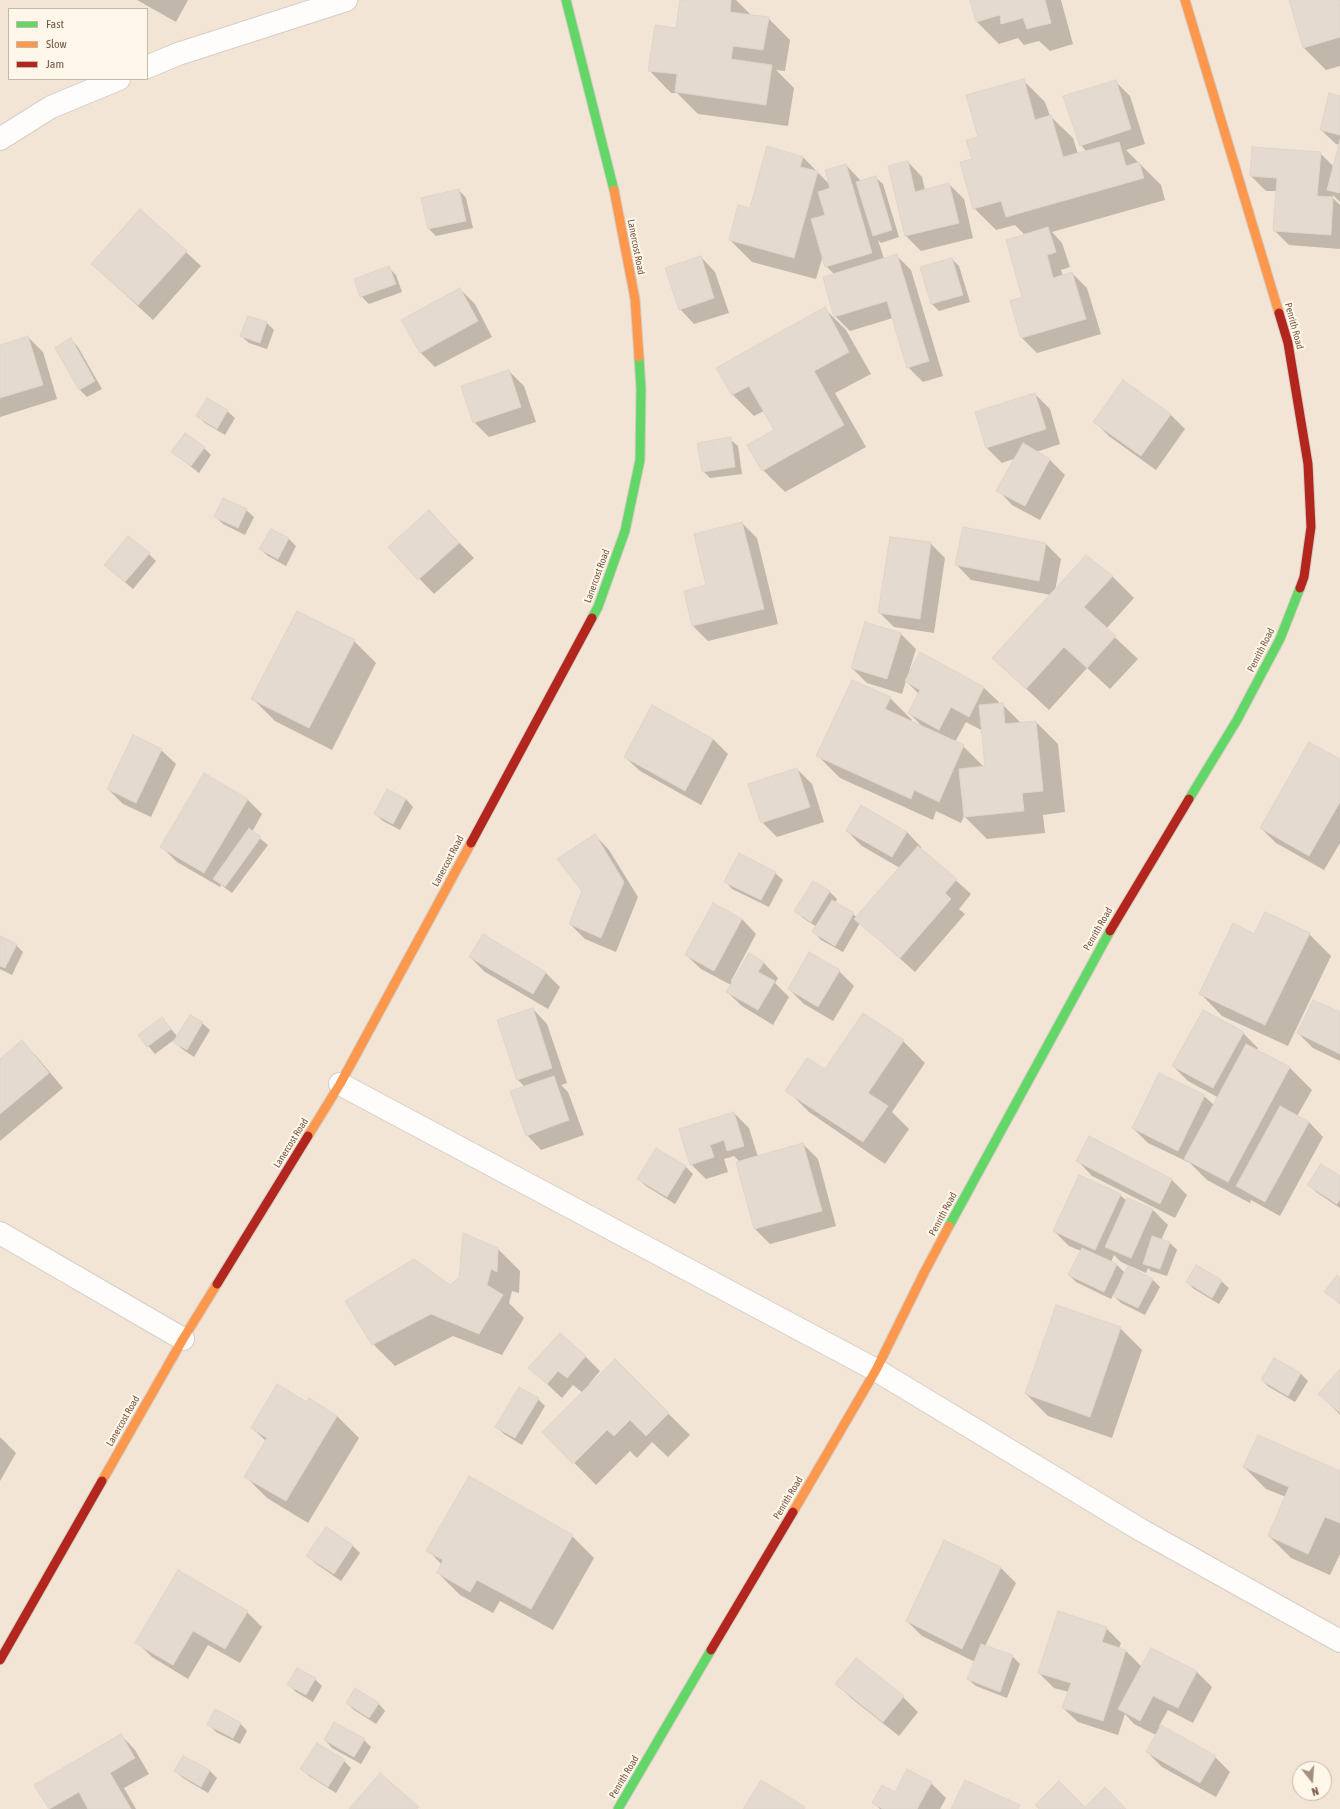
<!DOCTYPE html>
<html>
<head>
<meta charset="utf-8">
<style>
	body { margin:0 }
	#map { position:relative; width:1340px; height:1809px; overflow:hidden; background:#f8f2e8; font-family:"Asap Condensed",sans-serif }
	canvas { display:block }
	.legend { position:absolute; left:8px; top:8px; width:140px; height:72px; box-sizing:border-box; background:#fff7ea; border:1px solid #c9b8a9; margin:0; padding:5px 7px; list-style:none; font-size:12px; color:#775947 }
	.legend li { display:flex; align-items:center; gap:8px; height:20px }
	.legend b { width:20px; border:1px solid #c9b8a9 }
	.north { position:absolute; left:1292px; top:1761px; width:40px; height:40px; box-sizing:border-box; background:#fff7ea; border:1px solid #c9b8a9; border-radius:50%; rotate:163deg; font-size:11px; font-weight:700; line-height:16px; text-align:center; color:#775947 }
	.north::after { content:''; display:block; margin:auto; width:14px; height:18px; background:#a48f7f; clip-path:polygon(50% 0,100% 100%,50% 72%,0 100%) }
</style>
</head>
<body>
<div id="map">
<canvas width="1340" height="1809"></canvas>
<ul class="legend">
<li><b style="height:5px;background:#63d668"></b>Fast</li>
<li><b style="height:5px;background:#ff974d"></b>Slow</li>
<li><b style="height:5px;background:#b3261e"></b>Jam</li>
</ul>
<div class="north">N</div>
</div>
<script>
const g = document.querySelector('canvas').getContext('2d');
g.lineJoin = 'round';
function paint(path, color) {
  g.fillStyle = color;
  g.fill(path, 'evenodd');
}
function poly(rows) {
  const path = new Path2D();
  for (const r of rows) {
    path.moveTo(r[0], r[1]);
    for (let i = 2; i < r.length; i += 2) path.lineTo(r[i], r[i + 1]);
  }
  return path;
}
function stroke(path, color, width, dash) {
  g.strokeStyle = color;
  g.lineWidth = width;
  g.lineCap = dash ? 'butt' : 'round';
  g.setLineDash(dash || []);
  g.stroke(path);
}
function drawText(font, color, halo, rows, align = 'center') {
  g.font = font + ' "Asap Condensed",sans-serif';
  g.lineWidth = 4;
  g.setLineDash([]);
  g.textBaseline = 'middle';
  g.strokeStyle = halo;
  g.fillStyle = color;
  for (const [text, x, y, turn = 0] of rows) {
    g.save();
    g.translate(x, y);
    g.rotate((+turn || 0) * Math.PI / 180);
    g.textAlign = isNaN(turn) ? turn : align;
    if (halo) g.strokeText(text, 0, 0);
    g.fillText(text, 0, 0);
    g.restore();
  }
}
paint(poly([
	[0,0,1340,0,1340,1809,0,1809],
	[9,9,147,9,147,79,9,79],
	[1300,1769,1324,1769,1324,1793,1300,1793]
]), '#f2e5d5');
paint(poly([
	[137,0,188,0,176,22],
	[681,0,736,0,752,16,768,18,790,40,785,71,776,70,794,88,788,126,698,114,677,93,671,93,649,70,677,29],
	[971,0,1061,0,1073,44,1050,51,1039,41,1024,45,1018,38,999,44,977,22],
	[1290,0,1340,0,1340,66,1326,70,1304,48],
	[1023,80,1045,102,1050,116,1073,138,1078,154,1087,152,1081,145,1115,81,1130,96,1145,144,1126,150,1161,185,1165,200,1052,232,1062,243,1070,267,1061,270,1063,276,1072,273,1087,288,1101,334,1037,353,1022,338,1025,235,1015,225,996,230,974,208,973,159,979,138],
	[1340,97,1340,202,1333,195,1333,198,1340,205,1340,249,1289,245,1274,230,1277,191,1266,191,1251,176,1320,153,1334,167,1340,145,1336,144,1321,130],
	[803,157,830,185,846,165,861,181,875,177,883,184,899,237,881,243,878,240,884,259,896,255,911,270,943,376,923,382,908,367,893,318,850,331,835,316,834,274,826,266,823,255,816,279,752,262,730,240,750,209],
	[908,162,922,177,925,190,949,184,964,199,973,238,921,251,906,236],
	[459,190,466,198,473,228,436,236,429,229],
	[186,252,201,266,153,320,92,264],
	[701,257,715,272,729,313,694,324,680,309],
	[952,259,959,266,970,302,939,311,931,303],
	[389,268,396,275,402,292,369,304,361,296],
	[460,289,475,304,492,337,435,367,420,352],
	[824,308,846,330,871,374,835,393,866,447,785,492,763,470,775,430,764,411,754,416,732,394],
	[267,323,274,330,267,349,249,343,241,336],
	[28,337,43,352,57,399,0,417,0,346],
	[71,340,78,347,102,389,87,397,80,390,56,348],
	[509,371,524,386,536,422,489,437,474,422],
	[1035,394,1050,409,1060,444,1036,452,1050,460,1065,475,1040,520,1012,505,998,490,1016,458,1002,463,987,448,976,413],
	[208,400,227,411,235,418,225,435,205,423,198,416],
	[1170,414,1185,429,1156,470,1110,437,1095,422],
	[730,439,738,446,742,474,710,478,703,471],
	[204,448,211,455,199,473,172,452],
	[246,510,254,517,245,535,223,524,216,517],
	[429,511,474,558,434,594,389,547],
	[742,523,757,538,778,624,708,641,693,626,685,592,708,586],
	[271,530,289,539,296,546,286,566,268,556,260,549],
	[930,543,945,558,934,633,894,627,879,612],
	[1046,544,1061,559,1055,591,1112,576,1134,598,1106,629,1138,659,1110,689,1087,668,1049,710,993,658,1051,595,971,580,957,565],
	[149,554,156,561,133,589,105,565],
	[865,623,901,634,916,649,907,678,921,654,984,688,999,702,998,704,1002,704,1022,724,1036,722,1058,744,1065,812,1043,815,1045,833,987,839,964,816,961,823,936,811,933,820,840,778,818,756,890,698,912,720,911,722,924,728,909,713,919,694,906,681,902,694,867,683,852,668],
	[966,722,983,731,986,767,984,767,963,746,955,742],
	[354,641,376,663,332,750,275,721,253,699],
	[653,707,713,739,728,754,701,805,640,771,625,757],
	[161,750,176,764,151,817,123,804,108,789],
	[1340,760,1340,843,1324,870,1276,843,1261,828],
	[797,769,812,784,824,822,777,837,762,822],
	[247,799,262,814,252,832,268,845,232,893,221,885,220,887,177,862,162,847],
	[406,799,413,807,400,830,383,821,375,814],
	[847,831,907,832,921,847,921,849,971,894,959,909,965,914,915,972,860,923,843,952,821,940,814,932,817,927,803,918,796,911,813,882,830,892,837,899,835,903,857,917,900,868,862,846],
	[595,835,609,850,638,897,616,952,585,939,570,924,584,891],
	[739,855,775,873,783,880,769,907,732,889,725,881],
	[742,919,756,934,731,981,733,982,749,955,764,963,778,978,775,983,789,997,773,1025,742,1006,727,992,731,985,701,969,686,955],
	[1309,934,1331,956,1288,1046,1222,1016,1200,993,1254,935],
	[0,937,16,945,23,952,12,975,0,969],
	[470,957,546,973,560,987,548,1009,485,972],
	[839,971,854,986,833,1021,804,1004,789,989],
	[533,1009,547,1024,567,1083,561,1085,568,1092,584,1135,541,1150,527,1135,525,1087,518,1080,498,1020],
	[1340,1014,1340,1061,1313,1048,1298,1033],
	[162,1019,178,1037,155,1054,139,1035],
	[202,1023,210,1030,194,1057,182,1049,175,1042],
	[1243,1033,1258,1048,1256,1051,1290,1068,1312,1090,1297,1116,1309,1122,1323,1137,1280,1216,1251,1200,1250,1203,1207,1180,1190,1163,1148,1143,1133,1128,1204,1096,1214,1105,1219,1098,1188,1081,1173,1066],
	[903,1041,925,1063,892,1112,909,1129,885,1164,809,1112,787,1090,825,1070],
	[22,1042,37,1057,63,1088,0,1141,0,1060],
	[734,1113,749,1128,758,1157,803,1144,818,1159,836,1226,770,1244,755,1229,737,1163,740,1162,734,1156,724,1159,728,1172,706,1179,691,1164],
	[1089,1138,1172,1180,1187,1195,1175,1218,1092,1176,1078,1161],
	[657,1149,686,1167,693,1174,675,1204,646,1186,638,1179],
	[1340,1178,1340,1208,1316,1192,1309,1185],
	[1120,1195,1127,1201,1128,1199,1153,1210,1168,1225,1161,1240,1169,1242,1177,1250,1167,1276,1151,1271,1148,1268,1146,1273,1121,1262,1114,1255,1111,1262,1117,1265,1124,1272,1120,1281,1153,1280,1160,1287,1145,1315,1121,1303,1113,1295,1111,1299,1076,1282,1069,1275,1081,1251,1069,1246,1054,1231],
	[498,1249,520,1271,519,1293,512,1291,509,1303,524,1318,502,1355,453,1336,395,1366,373,1344],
	[1340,1279,1340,1304,1326,1292],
	[1221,1281,1229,1288,1219,1304,1194,1289,1187,1282],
	[1120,1328,1142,1350,1112,1438,1048,1416,1026,1394],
	[585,1356,600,1371,589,1384,590,1386,615,1361,690,1435,668,1457,652,1442,637,1458,630,1451,596,1485,544,1432,583,1393,573,1385,562,1398,530,1368],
	[1340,1371,1340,1415,1320,1394],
	[1301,1374,1308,1381,1295,1402,1269,1387,1262,1380],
	[538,1399,545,1406,522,1445,504,1434,497,1427],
	[337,1416,359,1438,308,1523,267,1498,245,1476,266,1441,252,1428],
	[0,1437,16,1453,0,1481],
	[1244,1467,1340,1472,1340,1554,1330,1575,1291,1558,1269,1536,1286,1497,1266,1489],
	[469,1478,572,1536,594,1558,553,1630,500,1601,493,1613,460,1595,438,1573,442,1565,428,1550],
	[326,1528,353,1546,360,1553,341,1581,315,1563,308,1556],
	[944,1542,1001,1568,1016,1583,985,1646,1012,1656,1020,1664,1007,1698,976,1686,968,1679,975,1662,922,1636,907,1621],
	[178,1572,247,1612,262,1627,240,1663,208,1645,188,1679,152,1657,137,1642],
	[1106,1628,1121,1643,1119,1648,1126,1651,1142,1667,1151,1649,1197,1672,1212,1687,1193,1723,1168,1710,1159,1726,1215,1757,1230,1772,1216,1797,1162,1767,1147,1752,1156,1735,1134,1724,1125,1714,1118,1735,1078,1722,1063,1708,1069,1692,1054,1688,1039,1673],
	[298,1669,315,1679,322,1686,313,1702,296,1692,289,1685],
	[837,1684,903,1697,918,1712,899,1736,851,1698],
	[347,1703,378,1703,385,1711,376,1724,354,1710],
	[240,1723,247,1731,240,1744,216,1732,208,1724],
	[121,1735,135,1750,149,1774,124,1788,136,1809,50,1809,35,1785],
	[325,1740,364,1740,371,1747,361,1764,332,1748],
	[184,1757,210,1771,217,1778,208,1793,183,1778,175,1771],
	[344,1761,351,1768,336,1793,309,1776,302,1769],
	[931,1783,946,1798,940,1809,880,1809,874,1803,895,1793]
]), '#0003');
const building = poly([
	[680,0,731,0,730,12,769,17,763,50,733,46,731,59,772,65,766,105,675,92,677,74,648,71,655,25,676,28,680,0],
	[970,0,1045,0,1051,23,1027,29,1023,18,1001,24,1000,15,976,22,970,0],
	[1289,0,1340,0,1340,37,1303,48,1289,0],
	[1024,79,1035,120,1051,115,1063,157,1119,142,1126,166,1139,162,1144,178,1006,217,1001,201,973,209,960,162,972,159,966,140,978,137,966,95,1024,79],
	[1116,80,1131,129,1080,146,1063,96,1116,80],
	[1329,93,1340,96,1340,135,1320,130,1329,93],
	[1340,140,1340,193,1327,190,1340,140],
	[767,146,803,157,800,167,818,171,794,258,729,240,738,205,750,208,767,146],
	[1252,147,1321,152,1317,196,1333,197,1331,235,1273,231,1277,178,1250,176,1252,147],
	[908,161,915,192,949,183,959,223,905,236,888,166,908,161],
	[846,164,872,253,825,267,811,219,825,215,818,192,830,188,825,170,846,164],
	[876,176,892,230,873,236,856,182,876,176],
	[459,189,466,221,428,229,421,198,459,189],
	[140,209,187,251,138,305,91,264,140,209],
	[1048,227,1056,252,1047,255,1053,278,1072,272,1086,319,1021,338,1010,301,1022,297,1006,240,1048,227],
	[897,254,929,361,907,368,887,301,834,317,823,277,897,254],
	[701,256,714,298,679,310,665,268,701,256],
	[952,258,963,295,931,304,920,267,952,258],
	[389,266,396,284,360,297,354,279,389,266],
	[460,288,478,321,420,353,401,320,460,288],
	[825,307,849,352,814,371,844,425,762,471,747,445,774,430,749,386,732,395,716,368,825,307],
	[248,316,267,322,260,343,240,336,248,316],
	[28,336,43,385,0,398,0,345,28,336],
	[71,338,95,381,79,390,55,348,71,338],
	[509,370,521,407,473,423,461,386,509,370],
	[1123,380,1171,414,1141,456,1093,422,1123,380],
	[1035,393,1046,429,986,448,975,412,1035,393],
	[207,398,228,410,217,429,196,416,207,398],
	[185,433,205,447,191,466,171,452,185,433],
	[731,437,735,467,702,472,697,443,731,437],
	[1023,443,1050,459,1025,506,996,491,1023,443],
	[223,498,247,509,238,528,214,517,223,498],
	[429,510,459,543,418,580,388,547,429,510],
	[742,522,764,609,692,626,684,591,706,585,694,534,742,522],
	[963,527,1046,543,1039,581,955,565,963,527],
	[271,529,289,538,278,559,259,549,271,529],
	[128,536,150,553,125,582,104,565,128,536],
	[890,537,931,542,920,619,878,613,890,537],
	[1086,555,1113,576,1084,607,1116,636,1087,668,1064,647,1026,689,992,658,1086,555],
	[297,611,355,640,309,728,251,699,297,611],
	[865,622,901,633,887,679,851,668,865,622],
	[920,652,984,687,969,717,951,707,939,730,908,713,920,690,905,681,920,652],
	[852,680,891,697,885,709,964,745,939,802,914,790,911,799,816,756,852,680],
	[1003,703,1005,724,1036,721,1043,791,1022,793,1024,811,964,817,959,769,985,766,979,705,1003,703],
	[652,705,713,739,685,791,624,757,652,705],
	[133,735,162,749,136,803,107,789,133,735],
	[1309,742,1340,759,1340,802,1309,856,1260,828,1309,742],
	[797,768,810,807,761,823,748,784,797,768],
	[204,773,248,799,204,873,160,847,204,773],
	[387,789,406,799,393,824,374,814,387,789],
	[861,805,907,832,892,857,846,831,861,805],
	[249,828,261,837,225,887,213,879,249,828],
	[595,834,624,882,601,938,569,924,582,891,557,859,595,834],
	[918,846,957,879,945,893,951,899,900,958,854,919,918,846],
	[739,853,776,872,761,900,724,882,739,853],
	[813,881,830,891,811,922,794,911,813,881],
	[832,900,854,913,835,946,812,932,832,900],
	[713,903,742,919,714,971,685,955,713,903],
	[1265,912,1310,933,1265,1025,1199,994,1233,923,1254,934,1265,912],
	[483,934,546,972,533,994,469,957,483,934],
	[0,936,17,944,5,968,0,966,0,936],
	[809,952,840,970,818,1007,788,989,809,952],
	[749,953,764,962,758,972,775,981,758,1010,726,992,749,953],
	[1313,1000,1340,1012,1340,1054,1297,1033,1313,1000],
	[533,1008,552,1068,517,1080,497,1020,533,1008],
	[1203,1010,1244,1032,1213,1088,1172,1066,1203,1010],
	[863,1013,904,1040,868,1093,888,1106,863,1142,785,1091,807,1058,825,1069,863,1013],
	[190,1015,203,1022,187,1050,173,1042,190,1015],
	[162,1017,171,1029,147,1047,138,1035,162,1017],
	[22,1040,49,1073,0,1114,0,1059,22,1040],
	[1246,1044,1290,1067,1228,1182,1184,1159,1246,1044],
	[1159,1073,1205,1095,1178,1151,1132,1128,1159,1073],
	[554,1076,569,1120,526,1136,510,1091,554,1076],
	[1280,1106,1309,1122,1265,1202,1236,1186,1280,1106],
	[734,1112,744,1146,727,1151,724,1140,710,1145,714,1157,690,1165,679,1129,734,1112],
	[1089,1136,1172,1179,1160,1204,1076,1161,1089,1136],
	[803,1143,822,1211,754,1229,736,1162,803,1143],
	[656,1148,686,1166,667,1197,637,1179,656,1148],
	[1321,1164,1340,1176,1340,1199,1337,1204,1307,1185,1321,1164],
	[1079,1175,1121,1194,1095,1250,1053,1231,1079,1175],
	[1127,1198,1153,1209,1131,1258,1105,1247,1127,1198],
	[463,1233,498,1248,497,1272,491,1269,487,1285,503,1295,479,1334,431,1314,372,1345,345,1301,414,1259,450,1285,459,1278,463,1233],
	[1152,1236,1170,1242,1160,1269,1143,1264,1152,1236],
	[1082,1248,1117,1264,1104,1292,1068,1275,1082,1248],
	[1196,1265,1222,1280,1212,1298,1186,1282,1196,1265],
	[1128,1266,1153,1279,1138,1308,1113,1296,1128,1266],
	[1337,1275,1340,1278,1340,1303,1324,1292,1337,1275],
	[1056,1305,1121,1327,1090,1417,1025,1394,1056,1305],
	[560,1333,586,1356,567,1378,558,1371,547,1384,528,1368,560,1333],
	[1274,1358,1301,1373,1288,1396,1261,1380,1274,1358],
	[615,1359,669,1413,646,1436,630,1420,614,1436,607,1430,573,1464,542,1432,615,1359],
	[1340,1369,1340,1413,1318,1394,1340,1369],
	[277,1384,307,1402,309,1398,337,1416,286,1501,244,1477,267,1438,251,1428,277,1384],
	[519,1387,539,1398,515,1438,495,1427,519,1387],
	[1258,1435,1340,1471,1340,1523,1325,1517,1308,1554,1268,1536,1289,1487,1243,1467,1258,1435],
	[469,1476,573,1535,531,1609,477,1580,470,1592,437,1573,443,1560,426,1551,469,1476],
	[326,1527,353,1545,334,1574,306,1556,326,1527],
	[944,1540,1001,1567,962,1649,906,1621,944,1540],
	[178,1570,248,1611,225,1649,193,1631,173,1665,135,1643,178,1570],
	[1058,1611,1107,1627,1102,1642,1126,1650,1103,1721,1062,1708,1071,1683,1038,1673,1058,1611],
	[981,1644,1013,1655,1000,1692,967,1679,981,1644],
	[1151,1648,1197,1671,1178,1708,1153,1696,1140,1721,1118,1709,1151,1648],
	[856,1658,904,1696,883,1722,835,1684,856,1658],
	[297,1668,316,1678,306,1695,287,1685,297,1668],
	[355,1688,379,1703,369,1718,346,1703,355,1688],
	[215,1709,241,1723,233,1738,207,1725,215,1709],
	[334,1722,365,1739,354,1757,324,1740,334,1722],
	[1161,1725,1216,1756,1200,1783,1146,1752,1161,1725],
	[121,1734,135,1758,110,1773,131,1809,88,1809,79,1792,49,1809,34,1785,121,1734],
	[317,1743,345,1760,328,1787,300,1769,317,1743],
	[183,1756,210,1770,201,1787,174,1771,183,1756],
	[907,1769,932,1782,917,1809,883,1809,872,1803,882,1785,895,1792,907,1769],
	[380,1773,419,1807,417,1809,349,1809,380,1773],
	[761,1780,805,1807,804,1809,743,1809,761,1780],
	[965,1780,1020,1805,1018,1809,951,1809,965,1780],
	[1059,1781,1085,1807,1105,1787,1126,1809,1039,1809,1035,1805,1059,1781]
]);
paint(building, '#e4dad0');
stroke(building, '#e1d5ca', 1);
const street = poly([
	[147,67,178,54,346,0],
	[0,139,51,107,119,79],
	[340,1084,876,1370,1141,1530,1340,1641],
	[0,1233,183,1339]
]);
const fast = poly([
	[566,0,614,190],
	[592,618,598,607,625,531,640,460,641,389,639,357],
	[1189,799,1237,720,1280,639,1300,588],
	[949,1226,1110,931],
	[618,1809,711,1650]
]);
const slow = poly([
	[1185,0,1279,313],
	[614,190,635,299,639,357],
	[308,1136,340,1084,471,843],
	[102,1481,183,1339,217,1284],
	[793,1512,876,1370,925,1271,949,1226]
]);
const jam = poly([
	[1279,313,1288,343,1308,464,1311,527,1304,577,1300,588],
	[471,843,592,618],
	[1110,931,1189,799],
	[217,1284,308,1136],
	[711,1650,793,1512],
	[0,1660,102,1481]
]);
stroke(street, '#d6cec5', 24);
stroke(fast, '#d6cec5', 11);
stroke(slow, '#d6cec5', 11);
stroke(jam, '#d6cec5', 11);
stroke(street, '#fefdfc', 22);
stroke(fast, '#63d668', 9);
stroke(slow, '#ff974d', 9);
stroke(jam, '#b3261e', 9);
drawText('10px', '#775947', '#fff7ea', [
	["Lanercost Road",636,247,79],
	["Penrith Road",1294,326,75],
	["Lanercost Road",597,576,-70],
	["Penrith Road",1261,650,-63],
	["Lanercost Road",448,861,-62],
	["Penrith Road",1098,929,-60],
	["Lanercost Road",291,1143,-58],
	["Penrith Road",943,1214,-62],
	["Lanercost Road",123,1421,-60],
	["Penrith Road",788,1498,-59],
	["Penrith Road",624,1777,-59]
]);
</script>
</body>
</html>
